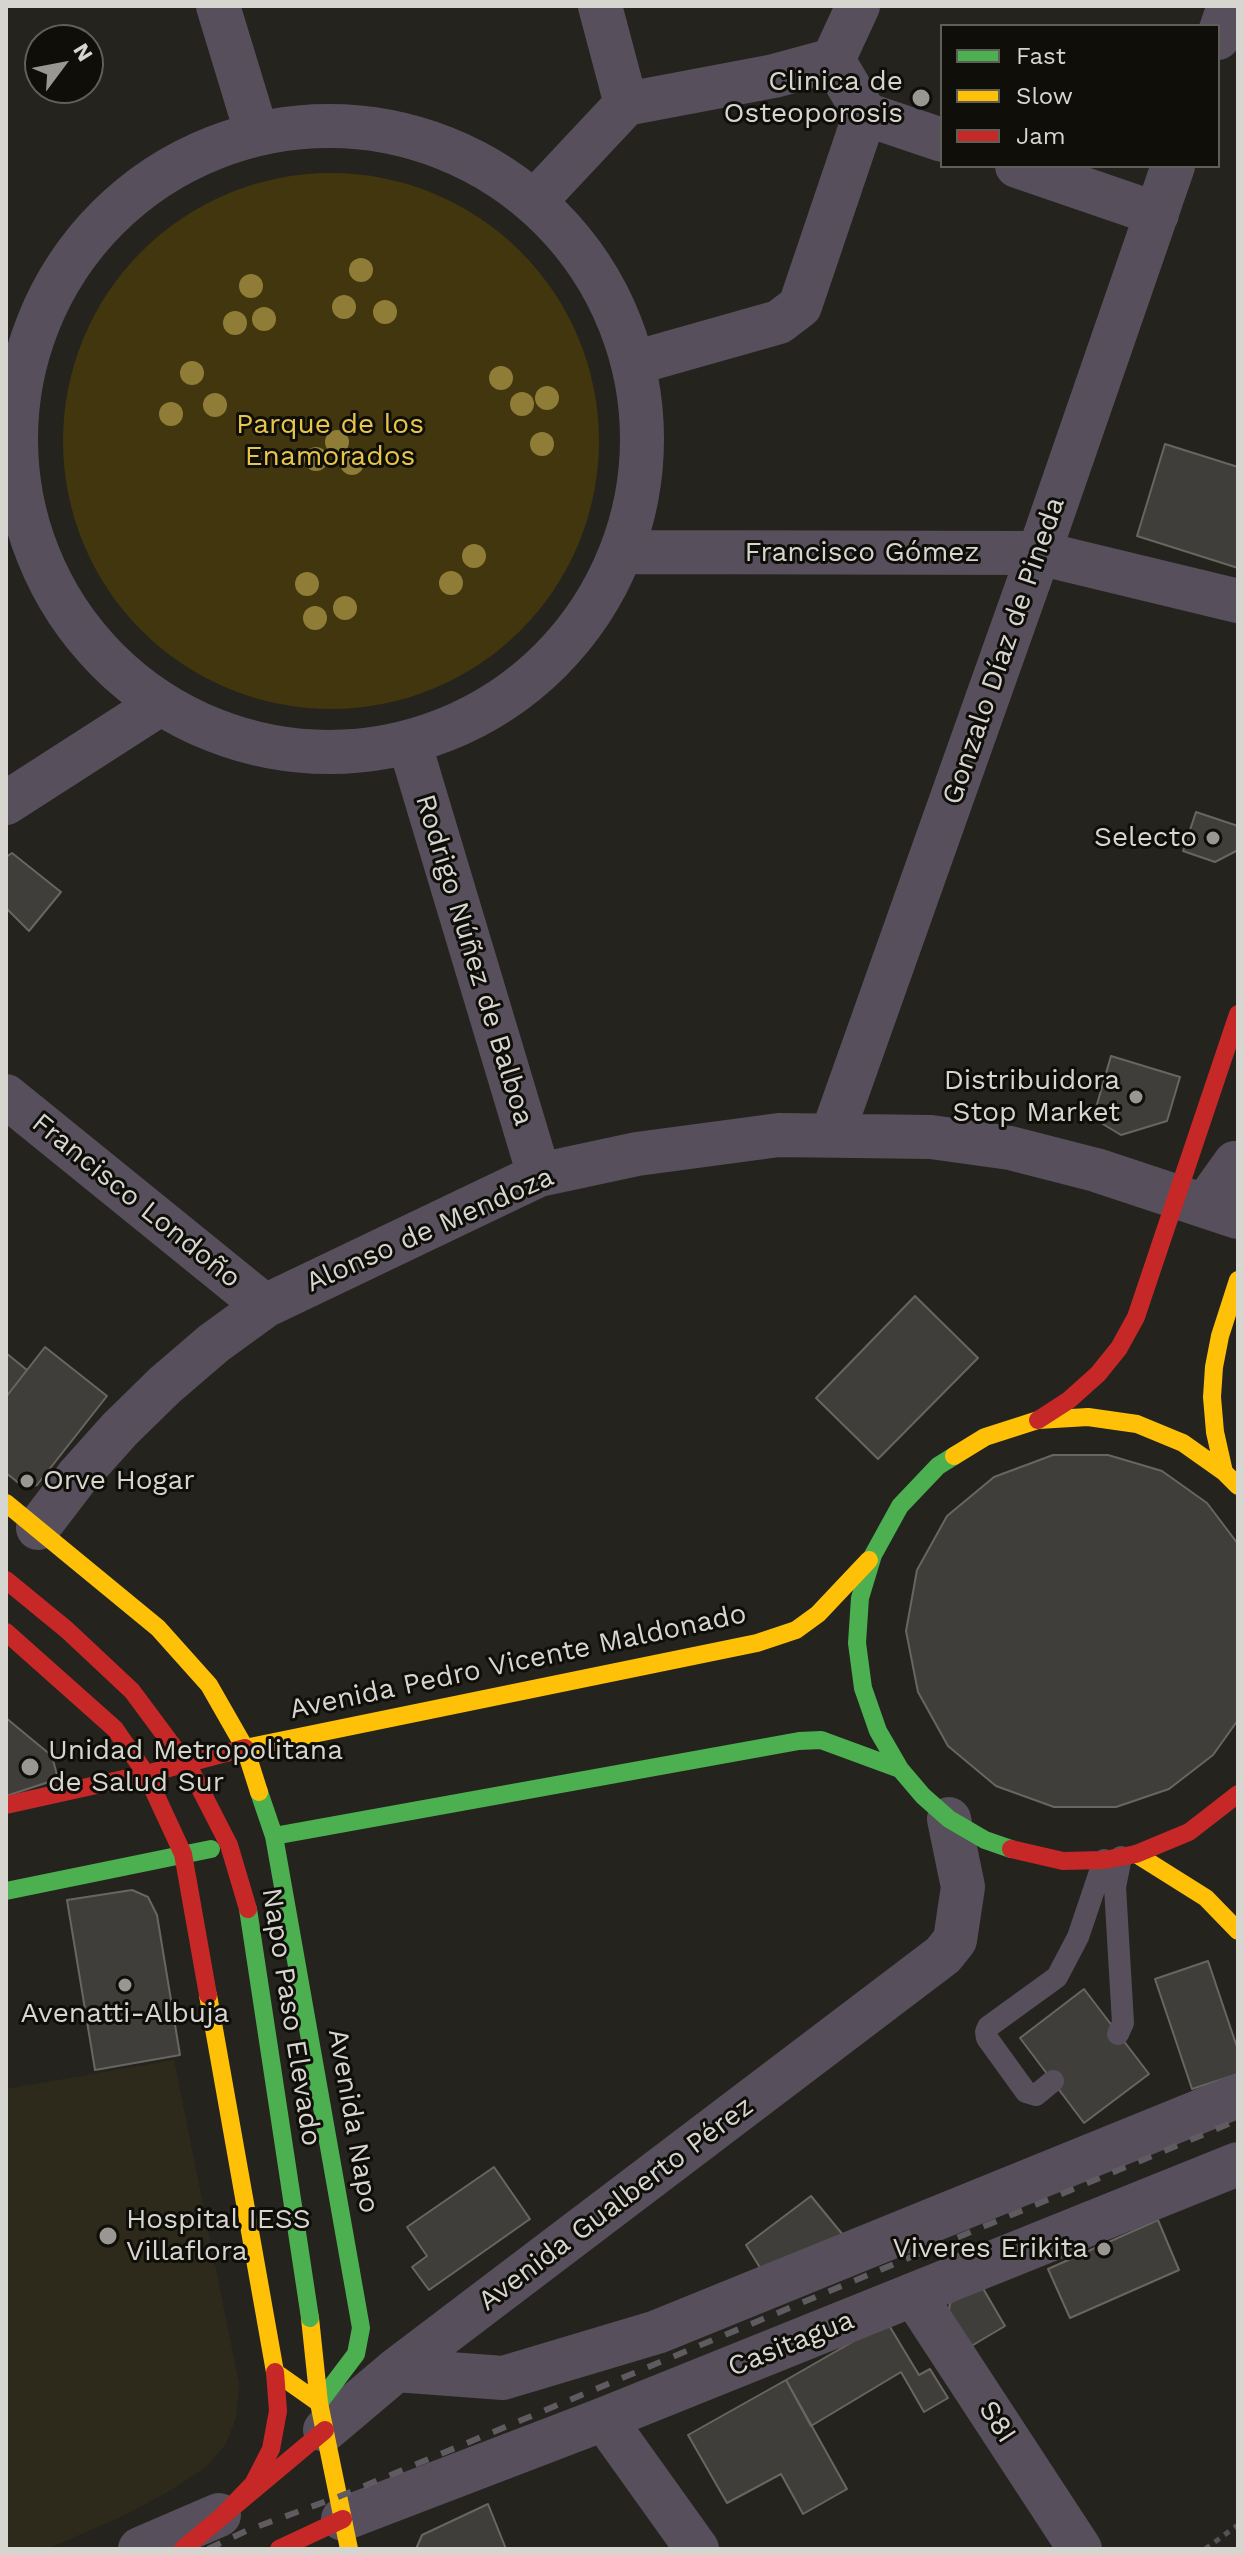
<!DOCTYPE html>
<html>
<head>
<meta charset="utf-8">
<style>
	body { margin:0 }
	#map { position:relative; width:1244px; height:2555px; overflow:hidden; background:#24231e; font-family:"Work Sans",sans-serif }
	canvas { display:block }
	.frame { position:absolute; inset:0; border:8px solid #d7d5cf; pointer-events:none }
	.legend { position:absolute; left:940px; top:24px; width:280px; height:144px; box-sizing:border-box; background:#0f0e09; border:2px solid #5f5e58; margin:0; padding:10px 14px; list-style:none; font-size:24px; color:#d7d5cf }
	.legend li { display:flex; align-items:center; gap:16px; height:40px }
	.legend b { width:40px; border:2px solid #5f5e58 }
	.north { position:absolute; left:24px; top:24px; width:80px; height:80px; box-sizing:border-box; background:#0f0e09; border:2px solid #5f5e58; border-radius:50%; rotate:58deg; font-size:22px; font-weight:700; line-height:32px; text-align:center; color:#d7d5cf }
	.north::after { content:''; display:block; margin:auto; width:28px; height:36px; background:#989791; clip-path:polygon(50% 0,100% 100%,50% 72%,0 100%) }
</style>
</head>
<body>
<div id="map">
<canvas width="1244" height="2555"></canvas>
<div class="frame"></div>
<ul class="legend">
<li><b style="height:10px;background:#4caf50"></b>Fast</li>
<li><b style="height:10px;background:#ffc107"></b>Slow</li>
<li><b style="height:10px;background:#c62828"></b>Jam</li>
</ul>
<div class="north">N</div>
</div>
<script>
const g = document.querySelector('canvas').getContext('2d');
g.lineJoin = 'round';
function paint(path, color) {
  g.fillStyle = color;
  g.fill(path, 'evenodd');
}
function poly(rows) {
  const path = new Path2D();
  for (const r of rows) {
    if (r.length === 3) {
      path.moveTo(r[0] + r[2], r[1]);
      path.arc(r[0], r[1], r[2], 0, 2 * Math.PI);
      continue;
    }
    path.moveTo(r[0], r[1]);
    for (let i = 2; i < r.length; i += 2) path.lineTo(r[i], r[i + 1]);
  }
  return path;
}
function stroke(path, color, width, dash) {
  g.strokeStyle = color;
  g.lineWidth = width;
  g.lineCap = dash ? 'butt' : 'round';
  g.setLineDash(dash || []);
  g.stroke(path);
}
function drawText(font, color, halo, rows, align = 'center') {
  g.font = font + ' "Work Sans",sans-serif';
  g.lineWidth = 6;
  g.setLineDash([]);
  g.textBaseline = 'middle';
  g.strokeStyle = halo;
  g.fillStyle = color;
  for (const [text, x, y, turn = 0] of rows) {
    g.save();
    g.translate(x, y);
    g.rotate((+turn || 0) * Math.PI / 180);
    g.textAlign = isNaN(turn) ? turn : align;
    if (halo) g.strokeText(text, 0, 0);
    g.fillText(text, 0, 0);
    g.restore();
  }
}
paint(poly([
	[174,2060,239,2384,236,2418,226,2444,207,2466,171,2490,123,2516,47,2549,6,2549,6,2089]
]), '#2e2a1b');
paint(poly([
	[331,441,268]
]), '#41360d');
const building = poly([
	[1165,444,1238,467,1238,568,1137,536,1165,444],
	[1196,812,1238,826,1238,850,1215,862,1183,851,1196,812],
	[12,853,61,892,29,931,6,908,6,857,12,853],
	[1111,1056,1180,1077,1167,1121,1121,1135,1093,1118,1111,1056],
	[915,1296,978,1358,878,1459,816,1398,915,1296],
	[45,1347,107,1396,37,1485,25,1488,6,1473,6,1397,45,1347],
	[6,1353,27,1370,6,1397,6,1353],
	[1053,1455,1108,1455,1162,1471,1207,1503,1238,1544,1238,1720,1213,1755,1169,1789,1116,1807,1054,1807,996,1786,948,1746,918,1692,906,1631,917,1570,947,1516,994,1477,1053,1455],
	[6,1718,52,1756,58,1779,6,1796,6,1718],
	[132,1890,148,1897,157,1915,180,2055,95,2070,67,1900,132,1890],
	[1208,1961,1238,2050,1238,2074,1192,2089,1155,1979,1208,1961],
	[1084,1989,1149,2074,1084,2123,1020,2038,1084,1989],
	[494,2167,530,2219,429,2290,412,2267,427,2256,407,2227,494,2167],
	[811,2196,848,2241,769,2282,746,2245,811,2196],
	[1158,2220,1179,2270,1070,2318,1048,2269,1158,2220],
	[981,2285,1005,2326,963,2351,947,2323,950,2303,981,2285],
	[887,2322,919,2375,930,2369,948,2398,924,2412,901,2372,811,2426,786,2380,887,2322],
	[786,2380,847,2489,803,2514,781,2474,727,2503,688,2435,786,2380],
	[488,2504,506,2549,416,2549,422,2535,488,2504]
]);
paint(building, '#3f3e3a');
stroke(building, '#676661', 2);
stroke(poly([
	[1205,2549,1238,2525]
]), '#565258', 5, [6, 6]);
stroke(poly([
	[1118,2034,1123,2023,1115,1887,1121,1857],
	[1053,2081,1036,2095,1026,2092,987,2038,986,2032,988,2027,1057,1977,1078,1937,1104,1860]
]), '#57505c', 22);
stroke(poly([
	[218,6,256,131],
	[600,6,626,104],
	[1218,38,1229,6],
	[833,60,865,114,942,140],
	[833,60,858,6],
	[329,439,313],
	[1017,166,1157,214],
	[535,201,626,104,774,76,833,60],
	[634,363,779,322,800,306,865,114],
	[624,552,1039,553,1238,601],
	[410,745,539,1175],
	[6,803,160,704],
	[6,1096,265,1306],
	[832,1135,1039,553,1173,166],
	[1235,1163,1231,1198,1215,1191,1235,1163],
	[38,1528,77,1477,120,1429,165,1385,214,1343,265,1306,539,1175,637,1154,779,1135,931,1137,1010,1148,1096,1170,1238,1217],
	[914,2295,1080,2549],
	[396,2370,503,2378,657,2332,1238,2096],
	[604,2419,697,2549],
	[325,2430,396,2370,943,1955,955,1940,963,1887,949,1819],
	[343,2519,604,2419,1238,2164],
	[140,2549,219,2515]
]), '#57505c', 44);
stroke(poly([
	[954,1456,938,1466,900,1506,873,1555,860,1598,857,1643,863,1688,878,1731,900,1769,923,1796,949,1819,985,1840,1011,1849],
	[259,1792,274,1836,361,2328,356,2354,319,2403],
	[274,1836,799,1741,821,1740,900,1769],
	[6,1891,211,1849]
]), '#4caf50', 18);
stroke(poly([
	[954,1456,985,1437,1038,1420,1088,1417,1137,1424,1183,1443,1224,1472,1238,1486],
	[1224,1472,1215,1432,1212,1397,1214,1367,1220,1336,1238,1280],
	[6,1503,158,1628,209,1685,245,1748,259,1792],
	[245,1748,757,1643,796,1630,818,1614,869,1560],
	[1136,1854,1206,1898,1238,1931],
	[208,1995,275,2372,319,2403],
	[310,2318,319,2403,349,2549]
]), '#ffc107', 18);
stroke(poly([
	[1038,1420,1069,1400,1098,1374,1119,1348,1136,1317,1238,1014],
	[6,1632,115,1729,146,1774,183,1854,208,1995],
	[6,1805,146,1774,245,1748],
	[1011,1849,1063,1861,1104,1860,1136,1854,1189,1832,1238,1794],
	[225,2513,253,2484,271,2449,278,2411,275,2372],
	[183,2549,325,2430],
	[279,2549,343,2519]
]), '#c62828', 18);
stroke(poly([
	[208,2549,248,2530,338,2497,1238,2120]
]), '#605b60', 6, [14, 14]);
stroke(poly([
	[248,1909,310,2318]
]), '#4caf50', 18);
stroke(poly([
	[6,1580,67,1630,132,1691,190,1769,229,1845,248,1909]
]), '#c62828', 18);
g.fillStyle = '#8f7c37';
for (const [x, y] of [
	[361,270],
	[251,286],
	[344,307],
	[385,312],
	[264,319],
	[235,323],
	[192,373],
	[501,378],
	[547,398],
	[522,404],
	[215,405],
	[171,414],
	[337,442],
	[542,444],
	[316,459],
	[352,463],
	[474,556],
	[451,583],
	[307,584],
	[345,608],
	[315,618]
]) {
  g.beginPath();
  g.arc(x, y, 12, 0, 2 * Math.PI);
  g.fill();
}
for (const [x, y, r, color] of [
	[921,98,10,"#989791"],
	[1213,838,8,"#989791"],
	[1136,1097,8,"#989791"],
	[27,1481,8,"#989791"],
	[30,1767,10,"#989791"],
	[125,1985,8,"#989791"],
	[108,2236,10,"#989791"],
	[1104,2249,8,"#989791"]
]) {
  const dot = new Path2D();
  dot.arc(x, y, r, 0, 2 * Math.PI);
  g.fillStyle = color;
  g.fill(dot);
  stroke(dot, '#0f0e09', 3);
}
drawText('28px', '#d7d5cf', '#0f0e09', [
	["Clinica de",903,82],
	["Osteoporosis",903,114],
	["Selecto",1197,838],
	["Distribuidora",1120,1081],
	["Stop Market",1120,1113],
	["Orve Hogar",43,1481,"left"],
	["Unidad Metropolitana",48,1751,"left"],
	["de Salud Sur",48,1783,"left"],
	["Avenatti-Albuja",125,2014,"center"],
	["Hospital IESS",126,2220,"left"],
	["Villaflora",126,2252,"left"],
	["Viveres Erikita",1088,2249]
], 'right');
drawText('28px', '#e7c54b', '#0f0e09', [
	["Parque de los",330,425],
	["Enamorados",330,457]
]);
drawText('28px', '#d7d5cf', '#0f0e09', [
	["Francisco Gómez",862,553],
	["Gonzalo Díaz de Pineda",1004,651,-71],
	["Rodrigo Núñez de Balboa",474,960,73],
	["Francisco Londoño",136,1201,39],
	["Alonso de Mendoza",430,1230,-24],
	["Avenida Pedro Vicente Maldonado",518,1662,-12],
	["Napo Paso Elevado",291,2017,81],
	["Avenida Napo",353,2121,80],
	["Avenida Gualberto Pérez",616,2204,-37],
	["Casitagua",791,2344,-22],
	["S8I",997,2422,57]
]);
</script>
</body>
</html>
